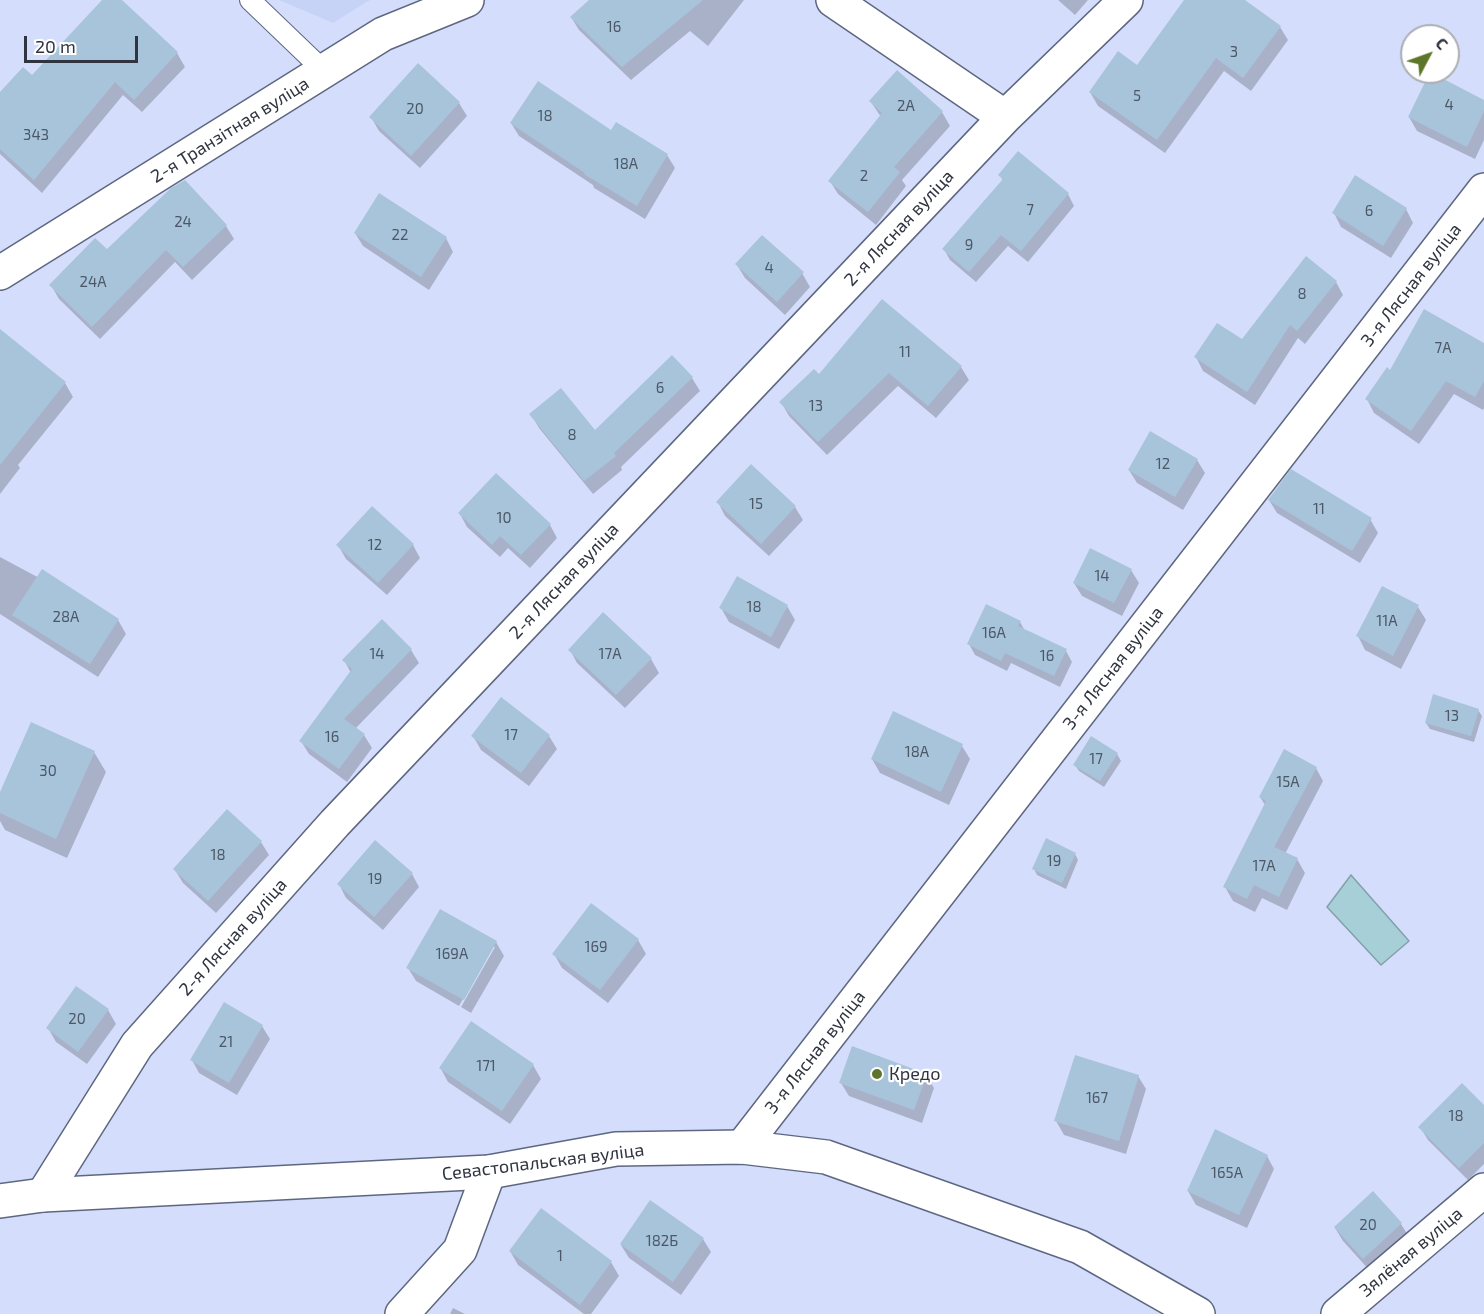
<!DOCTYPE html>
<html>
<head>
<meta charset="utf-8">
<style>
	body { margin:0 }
	#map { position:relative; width:1484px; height:1314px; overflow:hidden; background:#d4defc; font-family:"Exo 2",sans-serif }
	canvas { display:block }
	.north { position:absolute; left:1400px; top:24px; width:60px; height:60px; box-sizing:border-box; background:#fff; border:2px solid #acaeb2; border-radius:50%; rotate:49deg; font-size:16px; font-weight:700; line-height:24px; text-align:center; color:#2f343f }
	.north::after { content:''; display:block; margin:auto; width:21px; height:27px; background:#5d7629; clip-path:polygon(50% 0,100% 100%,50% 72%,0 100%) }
	.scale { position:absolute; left:24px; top:36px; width:114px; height:27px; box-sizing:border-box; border:3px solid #2f343f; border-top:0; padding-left:8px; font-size:18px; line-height:21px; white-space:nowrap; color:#2f343f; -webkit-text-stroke:4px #fff; paint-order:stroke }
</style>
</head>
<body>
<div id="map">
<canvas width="1484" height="1314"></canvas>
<div class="north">С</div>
<div class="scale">20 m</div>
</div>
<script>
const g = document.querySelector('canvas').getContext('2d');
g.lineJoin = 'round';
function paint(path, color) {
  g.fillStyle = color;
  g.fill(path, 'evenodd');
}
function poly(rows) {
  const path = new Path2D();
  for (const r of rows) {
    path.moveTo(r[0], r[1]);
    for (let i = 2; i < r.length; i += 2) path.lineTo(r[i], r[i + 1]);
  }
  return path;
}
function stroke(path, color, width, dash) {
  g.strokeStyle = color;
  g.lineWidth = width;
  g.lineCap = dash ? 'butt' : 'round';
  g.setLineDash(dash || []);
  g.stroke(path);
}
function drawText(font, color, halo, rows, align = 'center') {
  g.font = font + ' "Exo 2",sans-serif';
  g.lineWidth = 4.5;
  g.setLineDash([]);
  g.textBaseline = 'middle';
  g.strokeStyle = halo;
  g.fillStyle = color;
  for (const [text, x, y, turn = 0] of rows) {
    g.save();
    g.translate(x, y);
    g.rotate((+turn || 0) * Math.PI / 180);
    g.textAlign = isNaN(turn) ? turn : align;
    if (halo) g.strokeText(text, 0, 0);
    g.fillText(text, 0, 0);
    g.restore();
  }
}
paint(poly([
	[279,0,370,0,333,23]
]), '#c6d3f7');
const water = poly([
	[1351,875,1409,941,1381,965,1327,907,1351,875]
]);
paint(water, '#a7cfd8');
stroke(water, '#83a0aa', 1.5);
paint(poly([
	[104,0,120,0,177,53,185,67,142,112,123,95,42,193,0,154,0,94,32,77],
	[591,0,744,0,708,46,690,31,631,80,579,30,571,17],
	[1058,0,1088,0,1075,15],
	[1186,0,1243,0,1280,27,1288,40,1251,91,1224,71,1165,153,1098,106,1090,92,1138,67],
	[897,72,942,112,950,126,902,180,906,186,876,225,838,194,830,181,881,117,871,102],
	[1484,101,1484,140,1475,159,1417,131,1409,117],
	[459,103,467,116,420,168,379,131,371,117],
	[511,123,611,133,667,155,675,168,645,219,594,188,593,185,519,136],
	[1000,175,1068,194,1074,206,1028,262,1008,246,976,282,950,260,944,249,1003,181],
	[185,182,226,226,234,239,192,280,175,262,100,339,59,299,51,285,107,251],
	[1406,209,1413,223,1391,258,1341,227,1334,213],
	[355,233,446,238,453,252,429,290,363,246],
	[737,265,802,273,810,287,785,315,745,278],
	[1336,282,1343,295,1305,344,1298,338,1255,405,1203,371,1196,357,1242,341],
	[0,331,65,383,73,397,18,465,20,468,0,494],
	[1484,344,1484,408,1483,410,1454,394,1419,444,1374,413,1367,399,1391,372],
	[672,357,692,378,700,391,621,467,622,470,593,494,539,428,531,414,595,432],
	[961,367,969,380,936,418,898,386,827,455,789,416,781,402,819,377],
	[1197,460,1205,473,1183,510,1137,483,1129,470],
	[1269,500,1370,519,1378,533,1360,563,1277,513],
	[718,502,795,507,803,520,769,556,725,516],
	[460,514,550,525,557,538,530,568,508,548,500,557,467,527],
	[338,545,413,545,420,558,387,595,346,559],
	[0,557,118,620,126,634,98,677,0,614],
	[1131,570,1139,583,1122,616,1082,596,1074,583],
	[787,606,795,620,779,649,729,622,721,608],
	[1418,607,1426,620,1401,669,1365,650,1358,636],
	[382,621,411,650,419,663,355,729,364,735,372,748,347,782,309,754,301,741,351,673,344,660],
	[1020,622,1025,631,1066,651,1072,662,1060,687,1011,663,1007,671,975,655,969,644],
	[570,650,651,659,659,673,625,708,577,663],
	[1478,710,1482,716,1474,742,1430,729,1426,723],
	[473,736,549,736,557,749,529,786,481,750],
	[962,746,970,759,949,805,880,773,872,759],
	[94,752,106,772,67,858,5,830,0,821,0,795],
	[1117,754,1121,761,1104,787,1079,771,1075,765],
	[1316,768,1323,781,1285,854,1297,859,1305,873,1287,910,1262,898,1255,912,1233,901,1225,887,1265,805,1260,797],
	[261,842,269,855,216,913,183,883,175,870],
	[1075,854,1078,860,1066,889,1037,875,1034,869],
	[412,874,419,887,383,930,346,898,339,884],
	[638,940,646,954,608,1003,562,968,554,954],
	[496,942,504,956,471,1013,461,1007,495,947,492,947,459,1006,416,981,408,968],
	[108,1010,116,1024,87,1064,56,1042,48,1028],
	[262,1026,270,1039,237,1095,199,1073,192,1060],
	[533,1065,541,1079,510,1124,448,1082,441,1069],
	[926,1075,934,1088,922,1123,849,1096,841,1083],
	[1138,1076,1146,1089,1126,1154,1064,1135,1056,1121],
	[1484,1107,1484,1164,1468,1180,1428,1140,1420,1127],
	[1267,1156,1274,1169,1247,1228,1196,1205,1188,1191],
	[541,1210,611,1262,619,1276,591,1314,584,1314,518,1265,510,1251],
	[1401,1224,1409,1237,1371,1272,1343,1241,1335,1228],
	[703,1239,711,1252,681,1295,629,1258,621,1245],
	[453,1308,465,1314,450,1314]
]), '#0003');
paint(poly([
	[102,0,122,0,178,52,134,100,115,82,34,180,0,149,0,92,23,67,32,75],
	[589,0,703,0,622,67,570,17],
	[1184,0,1245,0,1281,26,1243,78,1216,58,1157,140,1089,92,1118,51,1137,65],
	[418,63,460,102,411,156,369,117],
	[897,70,943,111,894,167,900,172,868,212,828,181,882,113,869,101],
	[1430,72,1484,100,1484,111,1467,147,1408,117],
	[538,81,611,130,616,122,668,154,637,206,584,174,585,173,510,123],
	[1018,151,1069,193,1021,251,1001,235,969,272,942,249,1003,179,998,175],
	[1355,175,1407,208,1383,246,1332,213],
	[185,180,227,225,183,267,166,250,92,327,49,285,95,238,107,249,171,188],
	[379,193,447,237,421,277,354,233],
	[762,235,804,272,777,302,735,264],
	[1306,256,1337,281,1297,331,1290,325,1247,392,1194,357,1217,323,1242,339],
	[882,299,962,366,928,406,889,373,818,442,779,402,814,369,819,374],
	[1424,309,1484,343,1484,381,1475,397,1446,381,1411,431,1365,399,1387,367,1390,370],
	[0,329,66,382,0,465],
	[672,355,693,377,614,453,616,456,584,481,529,414,561,388,595,430],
	[1150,431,1198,459,1175,497,1128,470],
	[751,464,796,506,761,544,716,502],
	[1291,469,1372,518,1352,551,1268,500],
	[496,473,551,524,521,555,500,536,492,545,458,513],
	[372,506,414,544,378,583,336,545],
	[1090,548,1132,569,1114,603,1073,583],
	[42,569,119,619,90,664,12,615],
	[737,576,788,605,771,637,719,608],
	[1382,586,1419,605,1393,656,1356,636],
	[986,604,1021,621,1018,626,1067,649,1054,676,1005,653,1001,661,967,644],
	[603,612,652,658,616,695,568,650],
	[382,619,412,649,344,719,365,734,339,769,299,741,352,669,342,660],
	[1433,694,1479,709,1471,736,1425,723],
	[501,697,550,735,521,773,471,736],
	[893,711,963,744,941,792,871,759],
	[31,722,95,751,56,839,0,813,0,792],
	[1091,736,1118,753,1100,781,1073,765],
	[1284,749,1317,767,1274,847,1298,858,1279,897,1254,885,1247,899,1223,887,1266,801,1259,797],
	[227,809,262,841,208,901,173,869],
	[1046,838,1076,853,1062,883,1032,869],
	[375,840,413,873,374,917,337,884],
	[591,903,639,939,600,990,552,954],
	[440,909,497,941,464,1000,406,968],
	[76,986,109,1009,78,1052,46,1028],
	[224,1002,263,1025,229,1083,190,1060],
	[471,1021,534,1064,502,1111,439,1068],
	[852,1046,927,1074,914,1110,839,1083],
	[1075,1055,1139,1075,1119,1141,1054,1121],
	[1462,1083,1484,1105,1484,1143,1459,1168,1418,1127],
	[1215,1129,1268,1155,1239,1215,1187,1191],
	[1373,1191,1402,1223,1363,1259,1334,1227],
	[650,1200,704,1238,673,1282,620,1244],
	[541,1208,612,1261,580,1305,509,1251]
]), '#a7c4db');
const lane = poly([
	[250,0,324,71]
]);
const street = poly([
	[833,0,1005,117],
	[0,273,383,34,467,0],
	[742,1147,1484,190],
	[43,1195,137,1045,335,823,1005,117,1126,0],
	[402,1314,460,1250,489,1172],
	[1338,1314,1484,1190]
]);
const secondary = poly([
	[0,1201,43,1195,489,1172,616,1149,742,1147,826,1157,1080,1247,1198,1314]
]);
stroke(lane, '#5e6781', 22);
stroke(street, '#5e6781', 36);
stroke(secondary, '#5e6781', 36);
stroke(lane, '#fff', 20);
stroke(street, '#fff', 33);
stroke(secondary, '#fff', 33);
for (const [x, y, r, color] of [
	[877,1074,6,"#5d7629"]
]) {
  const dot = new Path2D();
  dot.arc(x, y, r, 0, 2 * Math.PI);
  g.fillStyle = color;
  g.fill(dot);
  stroke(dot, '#fff', 2);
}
drawText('15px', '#4d5866', null, [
	["16",614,27],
	["3",1234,52],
	["5",1137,96],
	["4",1449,105],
	["2А",906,106],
	["20",415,109],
	["18",545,116],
	["34З",36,135],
	["18А",626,164],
	["2",864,176],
	["7",1030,210],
	["6",1369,211],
	["24",183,222],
	["22",400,235],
	["9",969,245],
	["4",769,268],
	["24А",93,282],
	["8",1302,294],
	["7А",1443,348],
	["11",905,352],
	["6",660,388],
	["13",816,406],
	["8",572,435],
	["12",1163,464],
	["15",756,504],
	["11",1319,509],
	["10",504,518],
	["12",375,545],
	["14",1102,576],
	["18",754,607],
	["28А",66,617],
	["11А",1387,621],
	["16А",994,633],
	["14",377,654],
	["17А",610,654],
	["16",1047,656],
	["13",1452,716],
	["17",511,735],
	["16",332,737],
	["18А",917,752],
	["17",1096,759],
	["30",48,771],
	["15А",1288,782],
	["18",218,855],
	["19",1054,861],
	["17А",1264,866],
	["19",375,879],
	["169",596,947],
	["169А",452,954],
	["20",77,1019],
	["21",226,1042],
	["171",486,1066],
	["167",1097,1098],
	["18",1456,1116],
	["165А",1227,1173],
	["20",1368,1225],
	["182Б",662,1241],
	["1",560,1256]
]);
drawText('18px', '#2f343f', '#fff', [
	["2-я Транзітная вуліца",230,130,-32],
	["2-я Лясная вуліца",899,228,-47],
	["3-я Лясная вуліца",1411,285,-52],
	["2-я Лясная вуліца",564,581,-47],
	["3-я Лясная вуліца",1113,668,-52],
	["2-я Лясная вуліца",233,937,-48],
	["3-я Лясная вуліца",815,1052,-52],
	["Севастопальская вуліца",543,1162,-7],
	["Зялёная вуліца",1411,1252,-40]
]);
drawText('18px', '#2f343f', '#fff', [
	["Кредо",889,1074]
], 'left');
</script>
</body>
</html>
